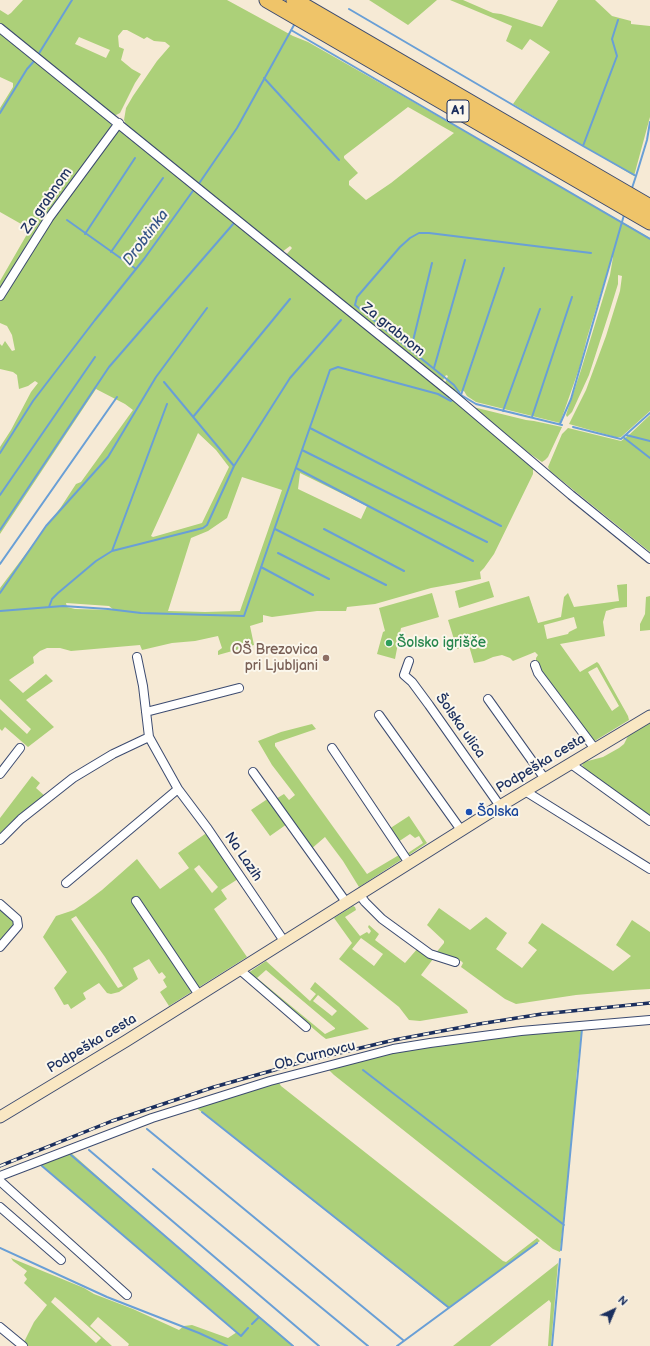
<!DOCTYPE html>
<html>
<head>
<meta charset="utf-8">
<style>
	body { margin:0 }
	#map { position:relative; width:650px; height:1346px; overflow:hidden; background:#f6ead5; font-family:"Balsamiq Sans",sans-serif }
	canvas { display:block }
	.north { position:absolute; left:594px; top:1290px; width:40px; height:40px; -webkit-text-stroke:3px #fbf7ec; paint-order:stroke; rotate:44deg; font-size:11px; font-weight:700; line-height:16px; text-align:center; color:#1b2f5e }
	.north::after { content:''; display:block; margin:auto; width:14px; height:18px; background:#1b2f5e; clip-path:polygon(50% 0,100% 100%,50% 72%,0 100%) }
</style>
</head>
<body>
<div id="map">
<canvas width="650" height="1346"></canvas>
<div class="north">N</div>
</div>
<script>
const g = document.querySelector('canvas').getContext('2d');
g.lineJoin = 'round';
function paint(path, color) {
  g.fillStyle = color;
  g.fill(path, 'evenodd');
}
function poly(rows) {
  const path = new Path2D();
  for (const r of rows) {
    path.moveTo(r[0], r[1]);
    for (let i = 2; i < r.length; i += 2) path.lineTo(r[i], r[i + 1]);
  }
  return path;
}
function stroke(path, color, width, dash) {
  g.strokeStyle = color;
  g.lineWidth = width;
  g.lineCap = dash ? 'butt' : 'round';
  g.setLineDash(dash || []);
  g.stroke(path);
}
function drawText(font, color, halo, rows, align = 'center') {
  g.font = font + ' "Balsamiq Sans",sans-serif';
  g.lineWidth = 4;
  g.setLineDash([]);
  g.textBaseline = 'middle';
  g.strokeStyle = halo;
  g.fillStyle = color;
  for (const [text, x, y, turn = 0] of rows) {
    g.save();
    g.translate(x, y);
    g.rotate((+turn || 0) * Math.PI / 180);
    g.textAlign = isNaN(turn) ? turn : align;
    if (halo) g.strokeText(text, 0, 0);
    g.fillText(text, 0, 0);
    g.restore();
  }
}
paint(poly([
	[23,0,227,0,293,36,308,42,403,96,650,238,650,411,621,437,615,437,601,433,569,424,586,390,606,336,620,291,622,276,618,275,618,284,610,310,589,375,572,412,567,417,566,415,581,370,610,275,613,257,612,257,587,338,580,366,560,423,476,402,467,396,464,391,459,392,456,394,444,385,448,376,446,375,442,382,286,255,292,248,290,246,282,252,127,127,124,120,126,108,133,96,157,61,170,46,165,42,154,41,147,37,144,39,127,30,123,30,118,36,119,47,124,49,121,60,132,69,141,74,135,83,120,113,114,116,0,23,0,10,8,15,11,13],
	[79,37,110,50,106,58,75,44],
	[408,107,454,133,391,183,366,200,349,185,349,181,358,173,344,158,344,156],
	[369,0,437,0,408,25],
	[450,0,463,0,493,13,501,14,542,27,558,0,595,0,612,16,631,21,631,24,650,26,650,117,634,176,513,104,550,52,530,39,522,50,506,41,512,26],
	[0,30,111,122,111,127,0,292,0,281,30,229,0,212,0,108,13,87,13,83,0,77],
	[119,131,125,131,533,464,533,474,494,554,484,568,480,572,481,579,431,588,375,604,347,607,346,611,317,611,272,617,263,615,263,622,250,626,254,645,218,655,218,651,222,648,218,636,195,641,172,643,142,650,140,645,71,651,60,648,47,648,40,651,33,657,34,663,9,680,23,693,46,674,53,681,26,700,54,727,28,747,5,727,2,731,0,729,0,709,27,734,31,729,0,699,0,588,61,507,76,484,81,482,133,410,125,404,96,389,0,534,0,447,11,430,31,392,38,383,35,381,28,386,19,389,17,375,13,372,0,369,0,344,2,346,5,341,12,351,15,350,12,335,7,326,0,323,0,301,54,215,114,134],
	[198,433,216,450,229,467,202,523,153,537,151,536],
	[300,473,367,506,361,519,298,489],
	[242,477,282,490,240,611,205,612,168,611,191,538,208,531,227,518],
	[66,603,109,606,114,610,75,609,67,607],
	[473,407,526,420,534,421,562,427,548,457,545,460,542,462,529,453],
	[650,415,650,552,550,471,548,467,562,434,568,428,621,441,630,434],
	[489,581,494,597,459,608,455,591],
	[627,584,627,607,616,608,606,611,603,622,605,636,560,644,580,672,597,662,599,664,628,716,629,720,593,742,536,665,536,658,538,655,535,652,513,661,510,658,502,655,493,657,484,661,474,663,469,646,457,649,448,620,529,596,538,623,561,617,564,597,568,593,574,607,619,601,617,585],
	[574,617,577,628,569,632,568,634,547,639,544,625],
	[597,667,619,706,612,711,588,672],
	[432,593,439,617,401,628,395,659,377,654,383,632,385,631,379,608],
	[650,596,650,630,640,631,640,624,645,614,646,597],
	[650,722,650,818,588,772,582,765,584,762,603,757,619,748,624,744,628,736],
	[312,724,316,729,275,743,275,746,367,874,399,855,404,858,359,887,343,861,325,837,310,850,275,800,279,797,284,794,289,800,295,795,272,765,258,741,281,732],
	[32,776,40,783,36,788,46,797,0,836,0,818],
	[269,798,287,824,270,836,251,810],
	[409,816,427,843,409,855,408,853,423,843,419,836,415,838,410,834,398,842,389,829],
	[205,834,208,835,238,879,221,890,227,899,214,909,247,957,169,1006,160,992,167,987,163,980,166,977,162,972,159,974,149,959,133,968,138,979,119,992,111,994,107,993,99,983,83,993,86,999,71,1009,68,1004,64,1005,54,988,67,972,43,937,56,916,74,910,86,902,102,890,137,859,160,889,189,868,178,853],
	[199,865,218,887,212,893,194,869],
	[76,916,105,957,123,986,118,988,71,919],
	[353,906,355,907,356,910,345,917,360,936,367,932,369,934,371,931,368,927,369,925,379,934,375,940,405,963,418,948,433,959,421,975,467,1010,468,1013,420,1021,409,1020,399,1007,339,959,352,943,334,918],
	[361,938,383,954,374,966,352,949],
	[0,907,14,919,15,924,0,942],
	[439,908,470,930,486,917,507,933,496,949,522,968,537,950,528,943,542,923,613,971,631,956,616,945,632,920,650,932,650,989,633,990,576,995,516,1004,505,999,461,967,463,963,461,961,435,954,444,943,444,941,427,925],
	[266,961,310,1001,316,994,310,989,315,982,369,1029,326,1039,322,1036,248,973],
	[266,970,335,1028,335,1029,325,1034,257,978],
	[318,995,337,1011,332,1016,313,1001],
	[582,1026,576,1079,577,1086,560,1252,553,1249,334,1075,328,1069,398,1050],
	[278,1081,281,1086,503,1261,506,1262,537,1238,540,1241,448,1308,194,1106],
	[69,1151,141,1215,294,1346,128,1346,129,1344,98,1317,90,1326,112,1346,28,1346,24,1342,34,1322,47,1305,24,1283,27,1279,24,1275,27,1271,13,1261,11,1258,84,1288,94,1294,133,1309,179,1330,184,1326,192,1325,228,1338,237,1332,38,1163],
	[55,1297,60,1301,101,1338,96,1343,51,1302],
	[558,1263,551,1346,548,1346,551,1303,549,1300,490,1346,453,1346]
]), '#acd079');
stroke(poly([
	[349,9,583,146],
	[618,20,612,39,617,56,583,146,636,176,632,188],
	[291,30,650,239],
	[38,55,72,0],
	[264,78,339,160],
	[0,113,27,69,36,59],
	[636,176,647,140,650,122],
	[198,185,237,128,294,25],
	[67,220,136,269],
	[85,234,135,158],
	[111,252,163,178],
	[411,349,432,263],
	[434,368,465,260],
	[164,382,234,466],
	[461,395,454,385,355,305,357,297,400,247,410,238,419,233,429,233,591,253],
	[461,395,504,268],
	[459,396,461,395,476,404,562,425],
	[503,411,540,309],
	[193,417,290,299],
	[532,417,572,297],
	[560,424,571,399,624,215],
	[573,427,621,439,650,413],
	[310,428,501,526],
	[626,435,650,441],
	[623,437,650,458],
	[302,450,487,542],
	[0,453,33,401,95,320,144,259,195,188],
	[296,468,473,561],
	[0,495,95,357],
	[275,529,386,585],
	[324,529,404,571],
	[0,530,109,367,234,223],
	[112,551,167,404],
	[278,553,329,579],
	[0,564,117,397],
	[261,567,313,595],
	[0,593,46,526,108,457,156,377,207,308],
	[49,607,52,599,58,593,96,561,112,551,203,528,207,525,234,466,290,378,341,320],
	[0,611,63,606,108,609,141,613,244,616,330,370,338,367,438,394,451,401,455,398],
	[363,1070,564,1225],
	[202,1112,448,1307],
	[147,1129,403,1340],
	[89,1150,319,1346],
	[71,1155,259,1317],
	[42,1166,241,1336,248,1328],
	[153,1169,368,1346],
	[0,1248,107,1297,199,1333,227,1346],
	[561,1250,582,1029],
	[252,1324,259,1317,293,1346],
	[397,1346,537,1243],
	[552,1346,560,1259]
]), '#699fd6', 2);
const street = poly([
	[0,28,452,394,571,495,650,559],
	[0,296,49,218,119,123],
	[137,657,143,686,149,737],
	[409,661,404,675,412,682,429,705,500,806],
	[535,665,538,673,595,749],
	[488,699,545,779],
	[146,712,239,688],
	[379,715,461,830],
	[332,748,409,863],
	[571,764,650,821],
	[253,772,346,902],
	[0,774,20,748],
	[525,791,650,869],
	[0,840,21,819,73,778,113,754,149,737,178,789,208,829,284,941],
	[66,883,178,789],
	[359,894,365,902,382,919,430,954,455,962],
	[136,901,199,995],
	[0,904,17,919,18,926,0,947],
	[240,970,306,1027],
	[0,1176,152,1118,270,1081,393,1049,430,1043,521,1031,650,1020],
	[0,1181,127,1295],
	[0,1207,61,1260],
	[0,1327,23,1346]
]);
const secondary = poly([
	[0,1117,126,1041,500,806,650,716]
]);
const highway = poly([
	[267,0,650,222],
	[294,0,650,207]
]);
stroke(street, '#3c4b70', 10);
stroke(secondary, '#3c4b70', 13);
stroke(highway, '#3c4b70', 17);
stroke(street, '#fff', 8);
stroke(secondary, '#f9e7c3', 11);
stroke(highway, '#efc469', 15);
const rail = poly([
	[0,1166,112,1121,214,1087,306,1061,394,1040,479,1024,542,1014,650,1003]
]);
stroke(rail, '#1b2f5e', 3.5);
stroke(rail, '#fbf7ec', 2, [6]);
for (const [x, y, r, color] of [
	[389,643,4,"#2e9e5b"],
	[326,658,4,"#8d6e63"],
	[469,812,4,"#1a4fb4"]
]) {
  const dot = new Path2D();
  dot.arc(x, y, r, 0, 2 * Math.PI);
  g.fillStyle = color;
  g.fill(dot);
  stroke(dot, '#fbf7ec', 1.5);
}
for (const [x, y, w] of [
	[458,111,22]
]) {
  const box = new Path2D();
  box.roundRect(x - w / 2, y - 11, w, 22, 3);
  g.fillStyle = '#fbf7ec';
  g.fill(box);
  stroke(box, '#1b2f5e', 1);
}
drawText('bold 13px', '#1b2f5e', null, [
	["A1",458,111]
]);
drawText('14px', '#1b2f5e', '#fbf7ec', [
	["Za grabnom",47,201,-55],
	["Za grabnom",393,330,39],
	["Šolska ulica",460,726,55],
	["Podpeška cesta",541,764,-31],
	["Na Lazih",243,857,56],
	["Podpeška cesta",92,1044,-31],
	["Ob Curnovcu",315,1056,-14]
]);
drawText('14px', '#27864d', '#fbf7ec', [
	["Šolsko igrišče",397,643]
], 'left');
drawText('14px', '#785e54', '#fbf7ec', [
	["OŠ Brezovica",318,650],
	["pri Ljubljani",318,666]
], 'right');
drawText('14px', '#164399', '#fbf7ec', [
	["Šolska",477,812]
], 'left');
drawText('italic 15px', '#365688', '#fbf7ec', [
	["Drobtinka",146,238,-53]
]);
</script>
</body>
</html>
